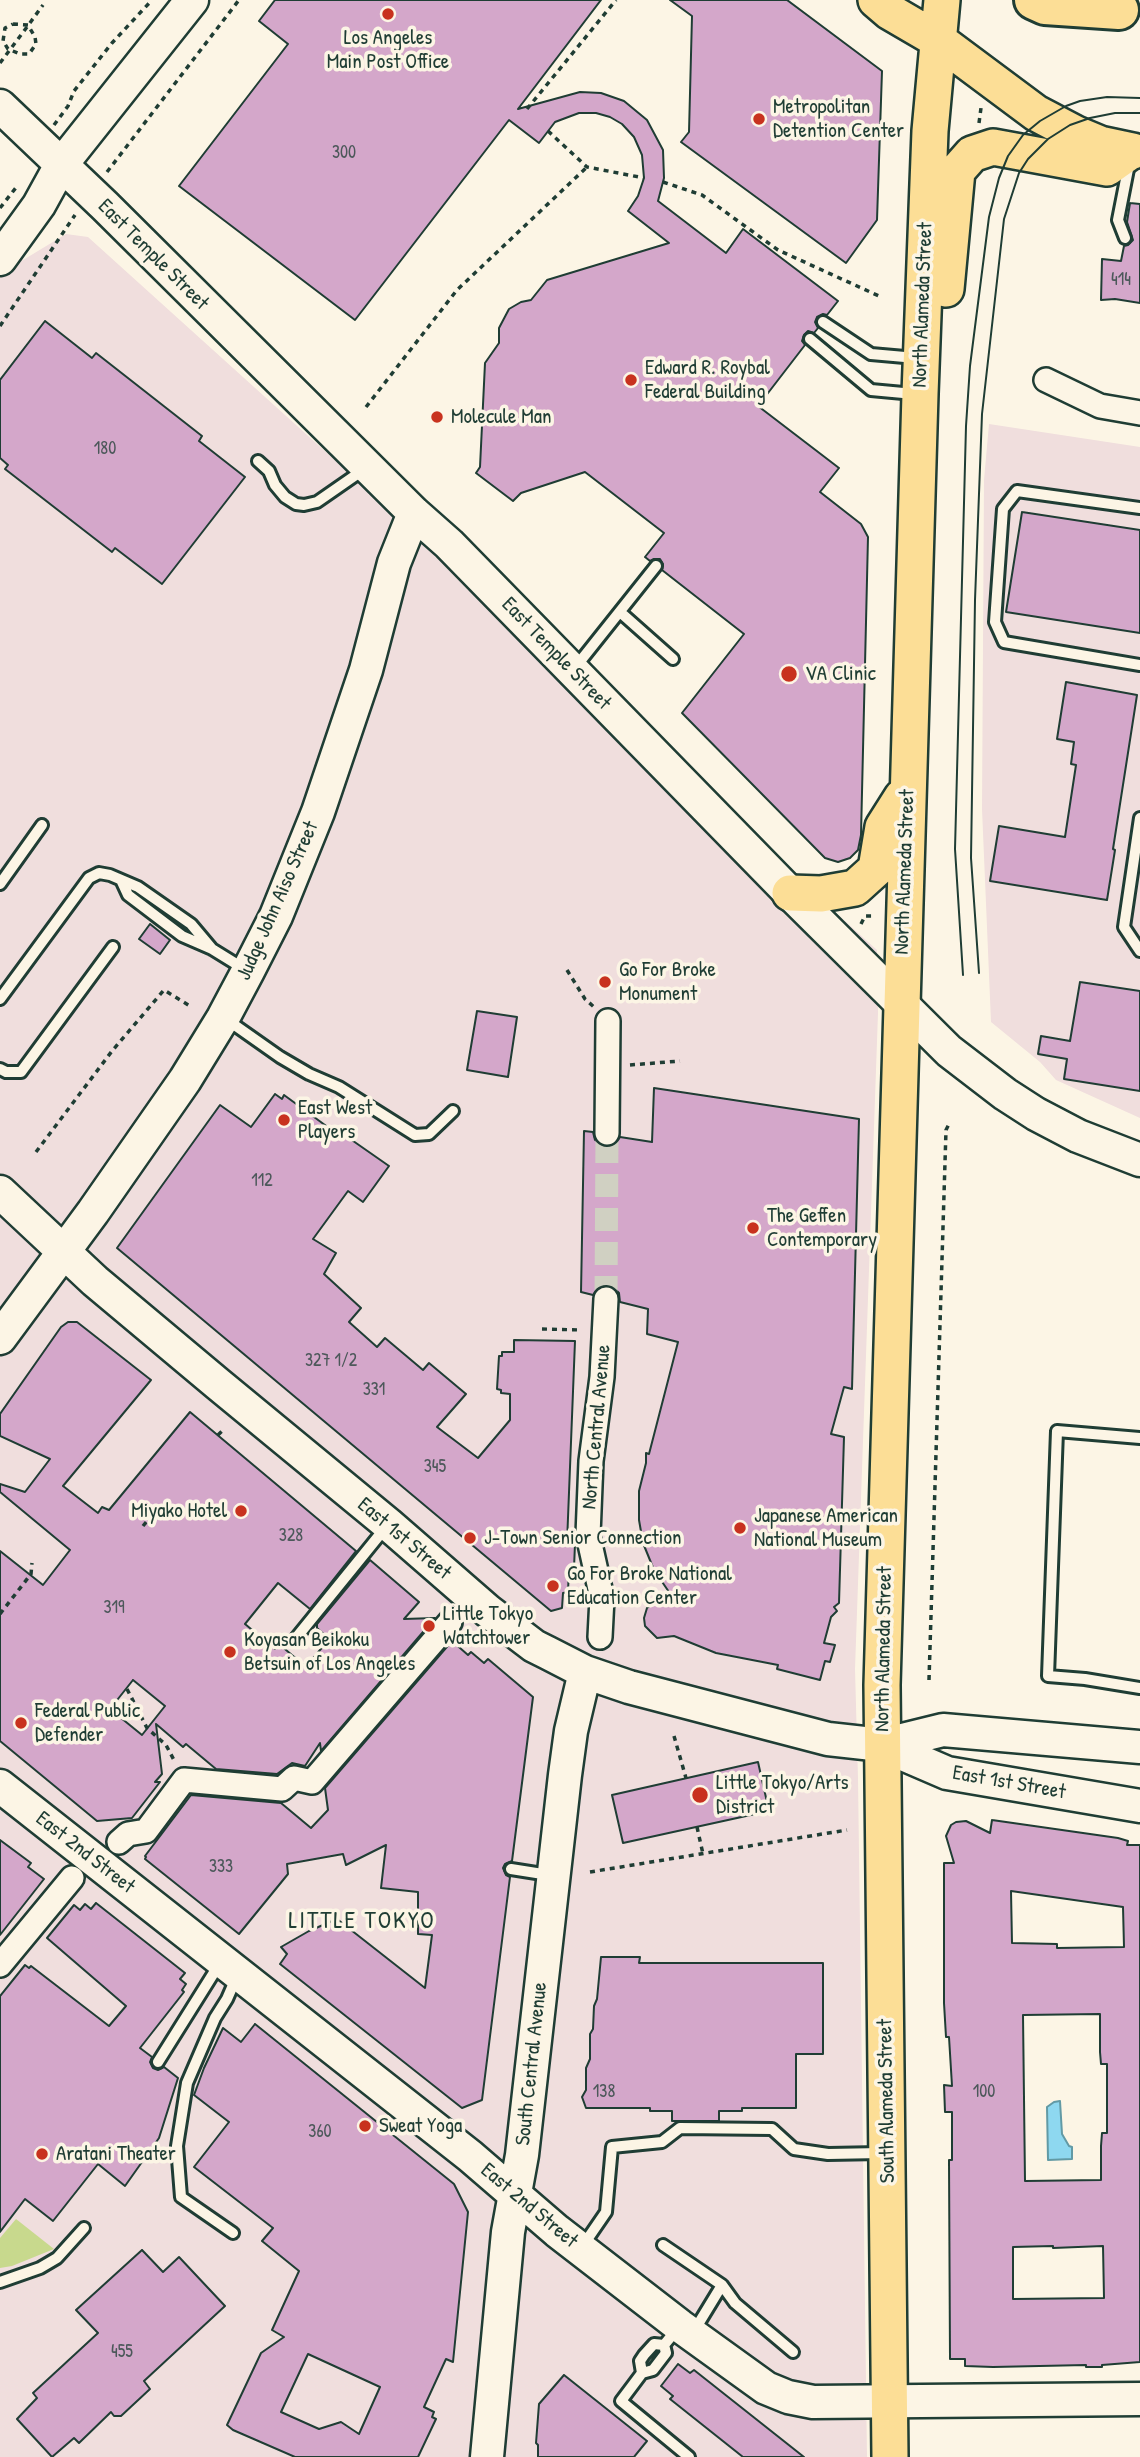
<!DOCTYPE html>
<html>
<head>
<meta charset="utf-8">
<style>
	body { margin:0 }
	canvas { display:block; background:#fcf5e5 }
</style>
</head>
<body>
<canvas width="1140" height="2457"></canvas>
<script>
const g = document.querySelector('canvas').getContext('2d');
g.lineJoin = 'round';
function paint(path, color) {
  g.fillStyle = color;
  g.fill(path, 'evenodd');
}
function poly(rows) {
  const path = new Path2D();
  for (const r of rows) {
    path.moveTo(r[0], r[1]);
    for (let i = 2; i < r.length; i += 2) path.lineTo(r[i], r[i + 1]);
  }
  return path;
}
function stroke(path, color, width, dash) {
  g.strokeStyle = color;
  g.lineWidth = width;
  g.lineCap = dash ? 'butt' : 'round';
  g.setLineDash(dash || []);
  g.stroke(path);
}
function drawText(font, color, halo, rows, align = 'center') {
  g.font = font + ' "Patrick Hand",sans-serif';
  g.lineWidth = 7;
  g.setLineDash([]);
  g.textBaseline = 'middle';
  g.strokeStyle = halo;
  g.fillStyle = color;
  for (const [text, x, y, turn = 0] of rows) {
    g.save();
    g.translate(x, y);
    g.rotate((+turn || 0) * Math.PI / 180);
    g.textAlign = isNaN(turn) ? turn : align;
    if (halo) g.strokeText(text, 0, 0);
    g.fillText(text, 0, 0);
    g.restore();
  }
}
paint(poly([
	[66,234,88,237,877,950,878,1013,855,1669,858,1778,867,2457,0,2457,0,274],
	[989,424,1140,447,1140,1118,1056,1080,1040,1062,991,1022,982,809,984,480]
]), '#f0dedd');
paint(poly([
	[16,2219,54,2249,12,2266,0,2268,0,2238]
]), '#c8d98d');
const water = poly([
	[1060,2101,1062,2134,1069,2146,1072,2147,1072,2159,1048,2160,1047,2107,1054,2102,1060,2101]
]);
paint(water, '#8ed8f0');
stroke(water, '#629aa5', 2);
const building = poly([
	[275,0,601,0,518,109,580,92,601,93,624,101,647,120,663,150,664,178,658,201,726,253,743,229,838,301,827,315,823,314,817,317,815,322,818,328,814,333,808,331,804,335,802,341,805,345,758,406,839,468,820,492,861,524,868,537,861,835,858,850,850,858,838,862,825,858,682,713,744,634,662,570,663,564,660,559,654,559,650,561,645,557,664,533,585,472,521,493,513,501,476,473,480,467,485,363,499,343,499,328,509,309,521,302,531,300,547,280,669,243,628,211,638,196,644,178,642,155,634,137,622,124,610,117,596,113,579,113,555,122,539,143,509,120,355,320,179,186,288,44,259,21,275,0],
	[670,0,787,0,882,71,877,220,846,263,681,142,689,132,692,16,670,0],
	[1130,203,1140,204,1140,303,1115,299,1101,300,1102,259,1121,261,1124,246,1128,245,1133,240,1127,222,1130,203],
	[45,321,92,358,96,353,202,436,199,441,245,477,162,584,115,548,112,552,5,469,8,465,0,458,0,380,45,321],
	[1022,512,1140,530,1140,633,1006,612,1022,512],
	[1066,682,1137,695,1113,849,1115,850,1107,900,990,881,999,826,1065,837,1076,765,1071,764,1074,742,1057,739,1066,682],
	[150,924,170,940,160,954,139,939,150,924],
	[1080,982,1140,991,1140,1091,1064,1079,1067,1059,1038,1054,1041,1036,1070,1041,1080,982],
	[477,1011,517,1017,508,1077,467,1070,477,1011],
	[654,1088,859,1119,852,1389,844,1387,831,1434,844,1437,839,1603,834,1607,837,1611,831,1617,824,1643,835,1645,830,1662,825,1661,820,1680,777,1669,778,1665,716,1653,674,1636,657,1638,645,1626,644,1618,647,1608,669,1592,654,1570,643,1543,639,1520,639,1491,646,1463,646,1453,649,1454,678,1342,647,1334,648,1309,620,1302,619,1293,613,1287,600,1286,593,1295,581,1292,584,1131,593,1132,595,1140,606,1147,614,1145,620,1137,652,1142,654,1088],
	[275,1094,282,1099,284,1095,344,1139,346,1136,389,1166,363,1202,348,1191,313,1239,336,1253,324,1274,361,1308,349,1322,377,1347,385,1338,423,1370,429,1363,466,1394,437,1427,478,1458,510,1420,510,1394,501,1393,501,1390,497,1389,499,1356,502,1356,502,1352,514,1352,514,1340,575,1341,567,1543,575,1544,574,1568,569,1567,568,1592,563,1593,562,1608,551,1611,117,1248,220,1105,251,1127,275,1094],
	[68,1322,77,1322,151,1380,63,1486,98,1513,102,1507,109,1510,190,1412,356,1551,310,1609,278,1583,245,1624,275,1649,279,1644,306,1667,329,1639,317,1628,317,1624,370,1560,419,1602,404,1619,435,1618,321,1751,320,1743,305,1766,292,1763,277,1774,216,1769,186,1744,183,1747,156,1724,162,1774,155,1782,160,1782,132,1818,97,1821,0,1741,0,1551,43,1585,70,1550,0,1492,0,1484,25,1492,50,1459,0,1436,0,1414,61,1327,68,1322],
	[133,1680,165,1706,142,1735,110,1709,133,1680],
	[452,1641,468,1655,471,1652,484,1663,488,1659,533,1697,512,1861,505,1864,503,1868,506,1875,510,1877,482,2100,462,2108,280,1964,287,1954,281,1947,309,1931,337,1919,425,1988,432,1935,418,1934,418,1892,381,1888,386,1845,346,1865,343,1854,287,1864,288,1874,239,1934,145,1859,146,1857,145,1856,191,1795,281,1803,311,1828,328,1810,325,1788,452,1641],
	[758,1762,769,1811,623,1843,612,1795,758,1762],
	[992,1820,1118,1838,1128,1841,1127,1845,1140,1845,1140,2362,1102,2365,1102,2367,1086,2367,1086,2365,993,2367,965,2366,965,2359,950,2359,949,2160,952,2160,952,2112,945,2112,944,2085,952,2086,949,2037,946,2037,944,2003,944,1863,954,1863,946,1836,951,1825,956,1822,966,1821,990,1833,992,1820],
	[1011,1891,1123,1907,1124,1947,1057,1948,1057,1944,1012,1943,1011,1891],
	[1100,2014,1100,2052,1101,2064,1107,2064,1107,2133,1102,2133,1101,2146,1101,2180,1025,2181,1023,2015,1100,2014],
	[1053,2246,1053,2248,1103,2246,1104,2298,1013,2299,1013,2247,1053,2246],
	[0,1840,31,1863,28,1867,44,1879,0,1935,0,1840],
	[96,1903,185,1973,180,1979,186,1984,182,1990,184,1992,140,2048,152,2057,150,2062,153,2068,158,2070,164,2067,178,2078,159,2138,125,2186,98,2164,53,2221,25,2199,0,2232,0,1996,25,1965,29,1968,31,1966,109,2026,126,2006,47,1938,74,1905,80,1910,85,1904,91,1909,96,1903],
	[601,1957,640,1957,639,1963,823,1963,823,2054,796,2054,796,2108,742,2108,742,2111,719,2111,719,2121,672,2121,672,2111,650,2111,650,2108,586,2108,582,2097,586,2090,586,2068,590,2059,590,2034,593,2029,594,2006,597,1999,601,1957],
	[255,2024,454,2184,468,2212,453,2362,446,2359,424,2407,434,2412,432,2417,436,2419,418,2457,295,2457,233,2430,227,2425,261,2353,284,2337,272,2330,299,2271,262,2241,273,2228,194,2167,229,2122,194,2095,204,2068,223,2028,241,2042,255,2024],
	[308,2354,380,2387,359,2434,341,2422,319,2429,281,2412,308,2354],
	[142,2250,163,2272,179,2257,225,2306,144,2381,150,2389,121,2416,114,2416,111,2412,79,2443,74,2438,52,2457,17,2419,37,2398,33,2393,98,2333,76,2310,142,2250],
	[678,2364,690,2373,694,2370,804,2457,743,2457,670,2399,673,2396,661,2386,678,2364],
	[564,2375,647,2441,634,2457,538,2457,538,2445,536,2443,539,2404,564,2375]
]);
paint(building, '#d4a7ca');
stroke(building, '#1f3d34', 2);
stroke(poly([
	[606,1299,607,1133]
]), '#d0d0c2', 23, [23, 11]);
const lane = poly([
	[1125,238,1118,220,1129,164],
	[823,322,871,354,916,358],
	[810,339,871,390,914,394],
	[258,461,269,471,275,485,285,497,296,504,304,505,317,502,366,468],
	[1140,508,1017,491,1003,509,995,622,1004,642,1140,665],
	[620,612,673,659],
	[574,669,656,566],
	[1140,818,1124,927,1140,951],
	[122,882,128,895,182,936,212,949,246,970],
	[0,884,42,825],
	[0,999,89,878,99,873,110,875,138,887,191,924,212,949],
	[226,1019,280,1057,309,1074,339,1087,415,1135,429,1134,453,1111],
	[0,1069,6,1072,21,1072,113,947],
	[1140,1438,1057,1431,1048,1676,1085,1679,1140,1688],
	[296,1638,386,1527],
	[511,1869,549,1875],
	[158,2062,220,1963],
	[233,2233,181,2197,177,2146,187,2083,215,2018,227,1999,237,1976],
	[663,2245,722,2285,735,2303,793,2352],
	[582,2247,606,2212,612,2147,662,2142,680,2128,772,2129,794,2149,828,2154,881,2153],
	[0,2282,40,2268,57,2258,84,2228],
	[678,2328,664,2345,666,2353,653,2370,642,2373,621,2401,689,2457],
	[694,2331,722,2285],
	[642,2373,640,2361,644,2355,654,2344,664,2345]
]);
const street = poly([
	[1046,380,1100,406,1140,413],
	[607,1133,608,1021],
	[600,1637,602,1598,588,1535,591,1461,602,1377,606,1299],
	[119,1842,128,1834,146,1831,184,1780,282,1789,294,1778,312,1782,450,1622],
	[0,1965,72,1878]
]);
const secondary = poly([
	[0,106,105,206,414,513,449,544,790,893,949,1051,1005,1094,1036,1114,1078,1136,1140,1160],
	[0,259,39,205,61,165,192,0],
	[0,1192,95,1281,218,1384,388,1524,488,1611,534,1646,548,1653,585,1672,629,1687,828,1739,882,1745,947,1773,1140,1806],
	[0,1338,93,1212,185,1080,223,1018,248,971,276,916,318,812,366,670,394,563,414,513],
	[882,1745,943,1730,1140,1747],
	[0,1786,470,2156,557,2231,680,2326,766,2388,788,2397,813,2402,1140,2399],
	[487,2457,508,2232,522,2155,565,1775,571,1731,585,1672]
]);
const primary = poly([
	[876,0,890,12,938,40,1036,113,1076,134,1100,144,1133,151],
	[946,289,957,171,972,154,993,147,1107,168,1131,151],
	[790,893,821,894,855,888,876,869,883,827,902,797],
	[890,2457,882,1685,920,394,930,131,942,0]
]);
const highway = poly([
	[1034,0,1045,5,1119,10]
]);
stroke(lane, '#1f3d34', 16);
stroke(street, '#1f3d34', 28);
stroke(secondary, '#1f3d34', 37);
stroke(primary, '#1f3d34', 40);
stroke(highway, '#1f3d34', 44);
stroke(poly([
	[13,24,28,25,35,37,36,44,29,54,20,54,8,49,3,41,5,28,13,24],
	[24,31,43,5],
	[0,63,6,55],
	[527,109,616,0],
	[979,123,981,108],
	[54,125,68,106,74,91,112,43,152,0],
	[548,131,587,167,644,178],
	[107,172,239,0],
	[663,182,702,195,778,250,879,296],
	[0,208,18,185],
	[0,326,75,215],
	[366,407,457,290,587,167],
	[861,924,865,916,874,916],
	[567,970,585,999,594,1007],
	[630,1065,680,1061],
	[36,1152,112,1051,164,990,190,1006],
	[542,1329,582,1330],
	[218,1435,222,1431],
	[143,1526,162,1503],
	[0,1614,31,1574,32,1563],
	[929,1680,946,1130,949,1124],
	[127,1689,147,1728,166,1745,175,1762],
	[674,1736,686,1778],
	[697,1827,703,1854],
	[590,1872,847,1830]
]), '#1f3d34', 3.5, [5, 5]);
stroke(lane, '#fcf5e5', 10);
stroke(street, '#fcf5e5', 23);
stroke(secondary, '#fcf5e5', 32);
stroke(primary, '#fcde96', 35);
stroke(highway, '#fcde96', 38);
stroke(poly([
	[979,973,971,858,975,600,982,414,1004,219,1019,173,1028,159,1048,139,1070,125,1090,118,1115,113,1140,113],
	[963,975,955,849,966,426,970,366,989,217,999,178,1008,156,1023,135,1040,121,1066,106,1080,101,1107,97,1140,98]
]), '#1f3d34', 2);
stroke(poly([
	[6,55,24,31]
]), '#1f3d34', 3.5, [5, 5]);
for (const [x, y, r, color] of [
	[388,14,7,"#c8321e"],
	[759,119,7,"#c8321e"],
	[631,380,7,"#c8321e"],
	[437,417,7,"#c8321e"],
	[789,674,9,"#c8321e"],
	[605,982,7,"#c8321e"],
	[284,1120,7,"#c8321e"],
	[753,1228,7,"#c8321e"],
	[241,1511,7,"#c8321e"],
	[740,1528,7,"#c8321e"],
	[470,1538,7,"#c8321e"],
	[553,1586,7,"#c8321e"],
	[429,1626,7,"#c8321e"],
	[230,1652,7,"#c8321e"],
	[21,1723,7,"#c8321e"],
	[700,1795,9,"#c8321e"],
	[365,2126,7,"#c8321e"],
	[42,2154,7,"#c8321e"]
]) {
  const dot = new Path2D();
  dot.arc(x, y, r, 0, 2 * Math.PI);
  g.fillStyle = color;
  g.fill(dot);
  stroke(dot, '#fcf5e5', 2.5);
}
drawText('18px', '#4c585a', null, [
	["300",344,153],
	["414",1121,280],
	["180",105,449],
	["112",262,1181],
	["327 1/2",331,1361],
	["331",374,1390],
	["345",435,1467],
	["328",291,1536],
	["319",114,1608],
	["333",221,1867],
	["138",604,2092],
	["100",984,2092],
	["360",320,2132],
	["455",122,2352]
]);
drawText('21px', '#1f3d34', '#fcf5e5', [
	["Los Angeles",388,38,"center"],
	["Main Post Office",388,62,"center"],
	["Metropolitan",773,107],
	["Detention Center",773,131],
	["Edward R. Roybal",645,368],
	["Federal Building",645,392],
	["Molecule Man",451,417],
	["VA Clinic",805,674],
	["Go For Broke",619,970],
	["Monument",619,994],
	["East West",298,1108],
	["Players",298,1132],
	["The Geffen",767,1216],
	["Contemporary",767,1240],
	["Miyako Hotel",227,1511,"right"],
	["Japanese American",754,1516],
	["National Museum",754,1540],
	["J-Town Senior Connection",484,1538],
	["Go For Broke National",567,1574],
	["Education Center",567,1598],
	["Little Tokyo",443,1614],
	["Watchtower",443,1638],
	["Koyasan Beikoku",244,1640],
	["Betsuin of Los Angeles",244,1664],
	["Federal Public",35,1711],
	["Defender",35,1735],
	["Little Tokyo/Arts",716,1783],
	["District",716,1807],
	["Sweat Yoga",379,2126],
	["Aratani Theater",56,2154]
], 'left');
drawText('21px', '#1f3d34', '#fcf5e5', [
	["East Temple Street",153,255,45],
	["North Alameda Street",923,305,-88],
	["East Temple Street",556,654,46],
	["North Alameda Street",905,872,-88],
	["Judge John Aiso Street",278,901,-66],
	["North Central Avenue",597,1427,-85],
	["East 1st Street",404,1539,40],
	["North Alameda Street",884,1649,-89],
	["East 1st Street",1009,1783,10],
	["East 2nd Street",85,1853,38],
	["South Central Avenue",532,2064,-84],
	["South Alameda Street",887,2101,-91],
	["East 2nd Street",529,2206,40]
]);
g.letterSpacing = '2px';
drawText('24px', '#1f3d34', '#fcf5e5', [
	["LITTLE TOKYO",362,1922]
]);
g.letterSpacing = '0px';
</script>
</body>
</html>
